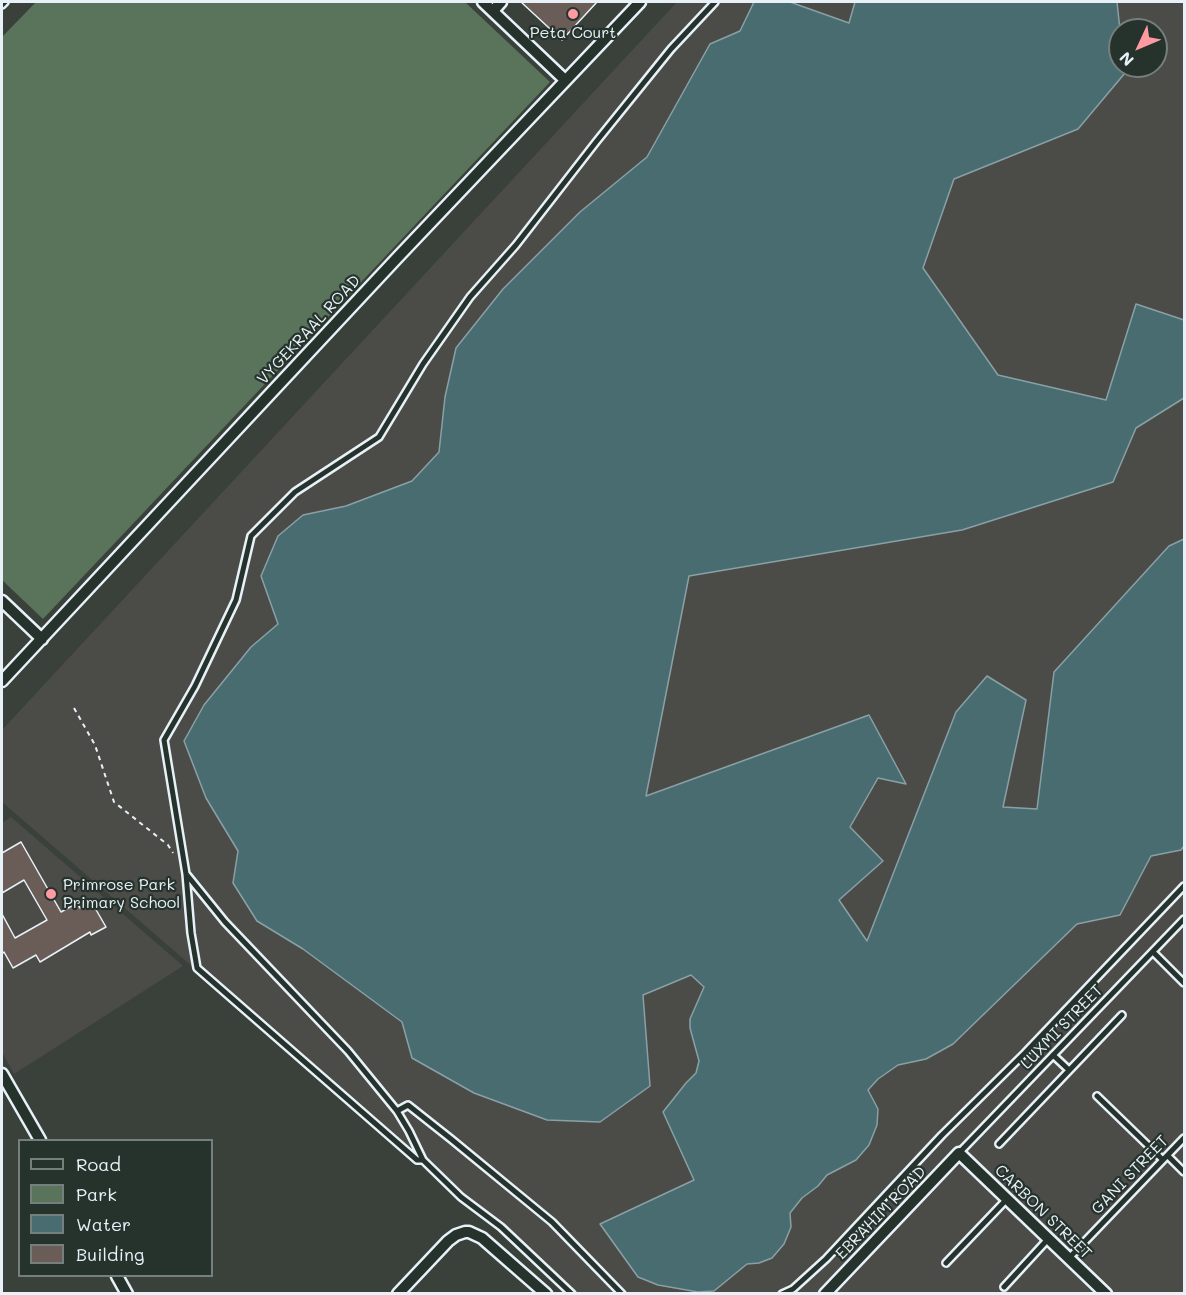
<!DOCTYPE html>
<html>
<head>
<meta charset="utf-8">
<style>
	body { margin:0 }
	#map { position:relative; width:1186px; height:1295px; overflow:hidden; background:#3a403a; font-family:Mali,sans-serif }
	canvas { display:block }
	.frame { position:absolute; inset:0; border:3px solid #e8f1f8; pointer-events:none }
	.legend { position:absolute; left:18px; top:1139px; width:195px; height:138px; box-sizing:border-box; background:#26332d; border:2px solid #747f7e; margin:0; padding:8px 10px; list-style:none; font-size:18px; color:#e8f1f8 }
	.legend li { display:flex; align-items:center; gap:12px; height:30px }
	.legend b { width:30px; border:2px solid #747f7e }
	.north { position:absolute; left:1108px; top:18px; width:60px; height:60px; box-sizing:border-box; background:#26332d; border:2px solid #747f7e; border-radius:50%; rotate:226deg; font-size:16px; font-weight:700; line-height:24px; text-align:center; color:#e8f1f8 }
	.north::after { content:''; display:block; margin:auto; width:21px; height:27px; background:#ff9aa2; clip-path:polygon(50% 0,100% 100%,50% 72%,0 100%) }
</style>
</head>
<body>
<div id="map">
<canvas width="1186" height="1295"></canvas>
<div class="frame"></div>
<ul class="legend">
<li><b style="height:8px;background:#26332d"></b>Road</li>
<li><b style="height:16px;background:#59745a"></b>Park</li>
<li><b style="height:16px;background:#496c70"></b>Water</li>
<li><b style="height:16px;background:#6a5d57"></b>Building</li>
</ul>
<div class="north">N</div>
</div>
<script>
const g = document.querySelector('canvas').getContext('2d');
g.lineJoin = 'round';
function paint(path, color) {
  g.fillStyle = color;
  g.fill(path, 'evenodd');
}
function poly(rows) {
  const path = new Path2D();
  for (const r of rows) {
    path.moveTo(r[0], r[1]);
    for (let i = 2; i < r.length; i += 2) path.lineTo(r[i], r[i + 1]);
  }
  return path;
}
function stroke(path, color, width, dash) {
  g.strokeStyle = color;
  g.lineWidth = width;
  g.lineCap = dash ? 'butt' : 'round';
  g.setLineDash(dash || []);
  g.stroke(path);
}
function drawText(font, color, halo, rows, align = 'center') {
  g.font = font + ' Mali,sans-serif';
  g.lineWidth = 4.5;
  g.setLineDash([]);
  g.textBaseline = 'middle';
  g.strokeStyle = halo;
  g.fillStyle = color;
  for (const [text, x, y, turn = 0] of rows) {
    g.save();
    g.translate(x, y);
    g.rotate((+turn || 0) * Math.PI / 180);
    g.textAlign = isNaN(turn) ? turn : align;
    if (halo) g.strokeText(text, 0, 0);
    g.fillText(text, 0, 0);
    g.restore();
  }
}
paint(poly([
	[677,2,1184,2,1184,1293,570,1293,2,802,2,730],
	[1120,30,1156,30,1156,66,1120,66],
	[11,817,183,966,14,1074,2,1052,2,823]
]), '#4b4c47');
paint(poly([
	[36,2,465,2,550,82,43,619,2,580,2,37]
]), '#59745a');
const water = poly([
	[754,2,790,2,849,23,855,2,1117,2,1120,30,1120,66,1124,66,1125,73,1078,129,954,179,923,268,998,375,1106,400,1136,304,1184,320,1184,398,1136,428,1113,482,962,530,689,576,646,796,869,715,906,784,878,778,850,827,883,861,839,900,867,941,956,712,987,676,1026,700,1003,807,1037,809,1054,672,1169,546,1184,539,1184,846,1181,850,1151,856,1120,915,1077,924,953,1044,926,1059,898,1065,878,1079,868,1090,878,1109,877,1125,869,1145,856,1160,827,1175,818,1186,802,1198,790,1213,791,1227,784,1244,772,1258,759,1263,747,1264,714,1291,698,1292,658,1285,638,1277,600,1224,694,1180,663,1112,686,1083,696,1073,699,1061,690,1028,690,1019,704,987,691,975,643,995,650,1086,600,1122,547,1120,474,1093,412,1058,402,1022,303,949,257,921,233,883,238,851,206,798,184,741,204,705,251,647,278,624,261,576,278,536,303,515,346,506,412,481,439,452,445,397,456,348,503,289,580,212,647,157,710,44,740,31,754,2]
]);
paint(water, '#496c70');
stroke(water, '#89a1a6', 1.5);
const building = poly([
	[521,2,597,2,562,40,521,2],
	[21,842,61,912,77,903,80,908,91,901,106,927,91,935,90,932,40,962,36,955,13,968,4,952,2,954,2,914,15,938,47,920,24,880,2,893,2,853,21,842]
]);
paint(building, '#6a5d57');
stroke(building, '#e8f1f8', 1.5);
const service = poly([
	[2,5,5,2],
	[187,875,225,922,348,1051,397,1111,408,1105,451,1139,552,1222,622,1294],
	[1153,952,1184,983],
	[1053,1055,1069,1070],
	[1097,1096,1163,1160],
	[397,1111,409,1131,423,1160,461,1197,501,1227,572,1294],
	[999,1144,1122,1015],
	[959,1153,1184,919],
	[1168,1156,1184,1172],
	[423,1160,417,1160,197,968,191,933,186,874,164,740,195,686,236,600,251,536,295,492,379,437,423,364,470,297,516,245,596,142,671,49,715,2],
	[1070,1257,1184,1138],
	[946,1263,1007,1199],
	[1004,1287,1049,1238],
	[782,1294,793,1289,826,1259,942,1135,1025,1053,1184,886]
]);
const minor = poly([
	[483,2,565,80],
	[493,11,501,2],
	[2,601,42,639],
	[2,681,397,258,640,2],
	[2,1074,40,1140],
	[117,1276,127,1294],
	[398,1294,448,1241,456,1235,465,1232,469,1232,482,1238,546,1294],
	[825,1294,959,1153,1106,1294]
]);
stroke(service, '#e8f1f8', 10);
stroke(minor, '#e8f1f8', 15);
stroke(poly([
	[74,708,95,745,114,802,168,845,173,853]
]), '#e8f1f8', 2, [4.5, 4.5]);
stroke(service, '#26332d', 5);
stroke(minor, '#26332d', 10);
for (const [x, y, r, color] of [
	[573,14,6,"#ff9aa2"],
	[51,894,6,"#ff9aa2"]
]) {
  const dot = new Path2D();
  dot.arc(x, y, r, 0, 2 * Math.PI);
  g.fillStyle = color;
  g.fill(dot);
  stroke(dot, '#26332d', 2);
}
drawText('16px', '#e8f1f8', '#26332d', [
	["Peta Court",573,33],
	["Primrose Park",63,885,"left"],
	["Primary School",63,903,"left"]
]);
drawText('16px', '#e8f1f8', '#26332d', [
	["VYGEKRAAL ROAD",309,330,-47],
	["LUXMI STREET",1062,1027,-46],
	["GANI STREET",1130,1175,-46],
	["CARBON STREET",1043,1212,44],
	["EBRAHIM ROAD",881,1213,-46]
]);
</script>
</body>
</html>
